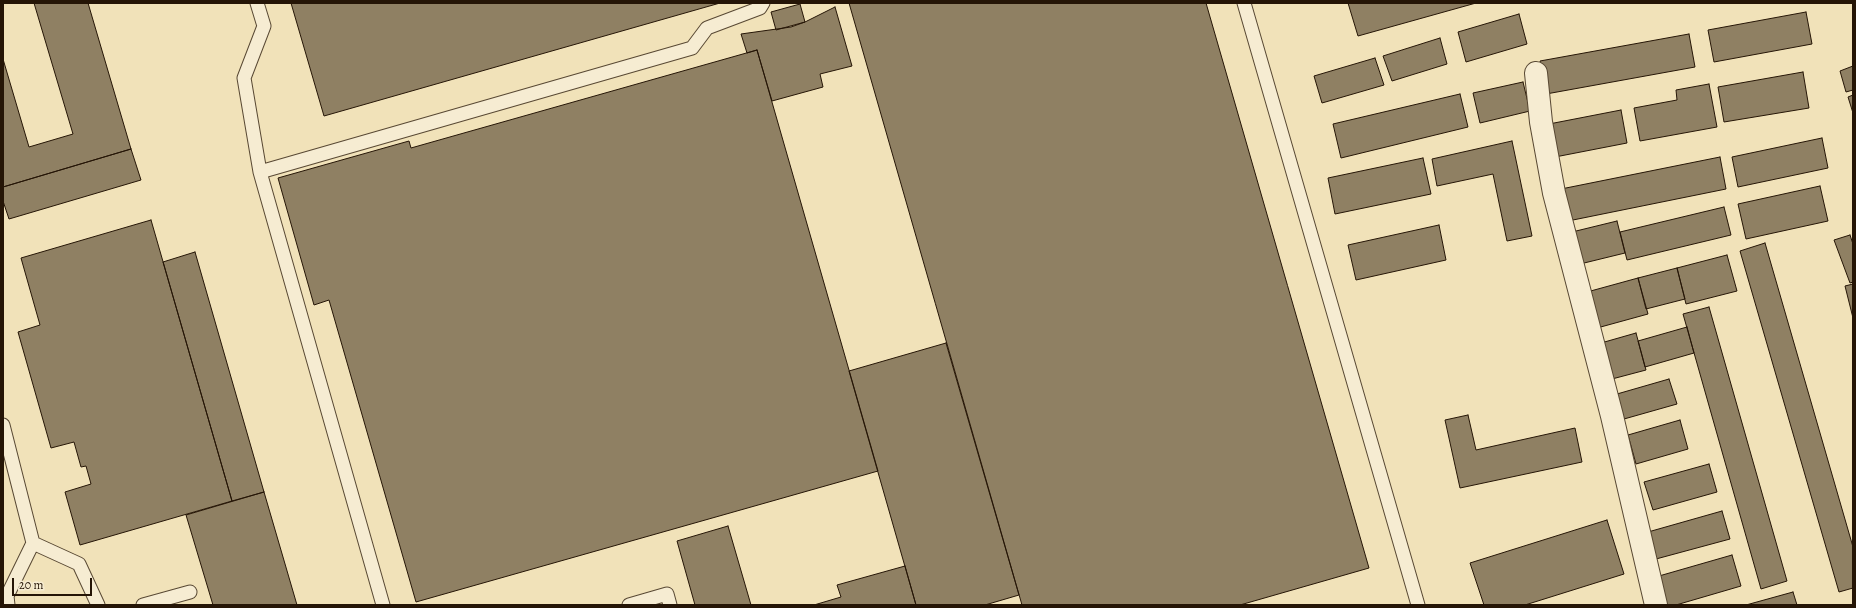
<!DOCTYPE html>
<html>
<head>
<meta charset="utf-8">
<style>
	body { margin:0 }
	#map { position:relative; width:1856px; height:608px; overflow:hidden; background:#f1e2b9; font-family:Alegreya,serif }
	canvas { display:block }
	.frame { position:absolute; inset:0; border:4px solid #251506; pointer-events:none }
	.scale { position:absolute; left:12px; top:578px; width:80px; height:18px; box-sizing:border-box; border:2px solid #251506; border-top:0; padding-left:5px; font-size:12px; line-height:14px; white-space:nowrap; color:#251506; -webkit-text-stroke:3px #f6ecd2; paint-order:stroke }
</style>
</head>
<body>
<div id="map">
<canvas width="1856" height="608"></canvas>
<div class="frame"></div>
<div class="scale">20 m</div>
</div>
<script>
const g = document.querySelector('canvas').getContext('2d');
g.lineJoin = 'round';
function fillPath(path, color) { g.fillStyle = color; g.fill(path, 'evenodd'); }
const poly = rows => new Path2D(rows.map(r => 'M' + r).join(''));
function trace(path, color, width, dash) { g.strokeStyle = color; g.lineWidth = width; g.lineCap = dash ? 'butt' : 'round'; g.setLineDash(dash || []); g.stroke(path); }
const building = poly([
	[34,3,88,3,131,149,3,187,3,59,29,147,73,134,34,3],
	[291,3,720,3,324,116,291,3],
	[849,3,1206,3,1369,568,1240,605,1022,605,849,3],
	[1348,3,1476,3,1358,36,1348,3],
	[800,4,805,22,776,30,771,12,800,4],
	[835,7,852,66,820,74,823,87,772,101,757,50,747,53,741,34,791,27,805,22,835,7],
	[1806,12,1812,44,1714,62,1708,30,1806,12],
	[1519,14,1527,44,1466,62,1458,32,1519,14],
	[1689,34,1695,67,1546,94,1540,61,1689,34],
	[1440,38,1447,64,1392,81,1383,56,1440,38],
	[757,50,878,471,416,602,329,300,314,305,278,178,409,141,411,148,757,50],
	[1375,58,1384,85,1322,103,1314,76,1375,58],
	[1853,66,1853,90,1846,92,1840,71,1853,66],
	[1803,72,1809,108,1724,122,1718,87,1803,72],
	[1523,82,1530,111,1480,123,1473,93,1523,82],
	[1709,84,1717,127,1640,141,1634,108,1677,100,1676,90,1709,84],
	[1460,94,1468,127,1341,158,1333,124,1460,94],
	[1853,95,1853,113,1848,97,1853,95],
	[1621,110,1627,143,1555,157,1549,124,1621,110],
	[1822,138,1828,168,1738,187,1732,157,1822,138],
	[1512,141,1532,236,1507,241,1493,174,1437,186,1432,159,1512,141],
	[131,149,141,180,9,219,3,201,3,187,131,149],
	[1720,157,1726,189,1568,221,1561,189,1720,157],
	[1423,158,1431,194,1335,214,1328,178,1423,158],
	[1820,186,1828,221,1746,239,1738,204,1820,186],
	[1724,207,1731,235,1627,260,1620,232,1724,207],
	[151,220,232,501,80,545,65,492,91,484,86,466,81,467,74,442,51,448,18,332,40,325,21,258,151,220],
	[1617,221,1625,253,1580,264,1572,232,1617,221],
	[1439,225,1446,260,1356,280,1348,245,1439,225],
	[1850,235,1853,244,1853,282,1850,283,1834,240,1850,235],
	[1765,243,1853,547,1853,588,1839,592,1740,251,1765,243],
	[195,252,264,492,232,501,163,262,195,252],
	[1727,255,1737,291,1686,304,1677,268,1727,255],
	[1677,268,1685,299,1646,309,1638,278,1677,268],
	[1638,278,1648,314,1597,328,1587,292,1638,278],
	[1853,284,1853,318,1845,286,1853,284],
	[1709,307,1787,581,1761,589,1683,314,1709,307],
	[1687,327,1694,353,1645,367,1638,341,1687,327],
	[1636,333,1646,370,1612,379,1601,343,1636,333],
	[946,343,1019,595,985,605,916,605,849,371,946,343],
	[1669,379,1677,404,1624,419,1617,394,1669,379],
	[1468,415,1476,450,1575,428,1582,462,1460,488,1445,420,1468,415],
	[1680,420,1688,449,1636,464,1628,435,1680,420],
	[1709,464,1717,492,1653,510,1644,482,1709,464],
	[264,492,297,605,213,605,186,515,264,492],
	[1722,511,1730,539,1656,559,1648,532,1722,511],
	[1607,520,1624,574,1525,605,1484,605,1470,563,1607,520],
	[728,526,751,605,695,605,677,541,728,526],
	[1732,555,1741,586,1676,605,1667,605,1659,576,1732,555],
	[905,566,916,605,814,605,841,597,837,585,905,566],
	[1793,592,1797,605,1746,605,1793,592]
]);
const lane = poly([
	[257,3,264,26,244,78,260,172,383,605],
	[1244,3,1418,605],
	[260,172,692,48,707,28,760,8,763,3],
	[3,425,33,543,79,564,98,605],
	[8,605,7,596,33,543],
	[143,605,190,592],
	[629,605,667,594,670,605]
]);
const street = poly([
	[1536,73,1541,122,1554,193,1612,416,1656,605]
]);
fillPath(building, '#8f8063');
trace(building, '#251506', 1);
trace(lane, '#584833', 15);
trace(street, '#584833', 24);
trace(lane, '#f6ecd2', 13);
trace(street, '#f6ecd2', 22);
</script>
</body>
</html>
